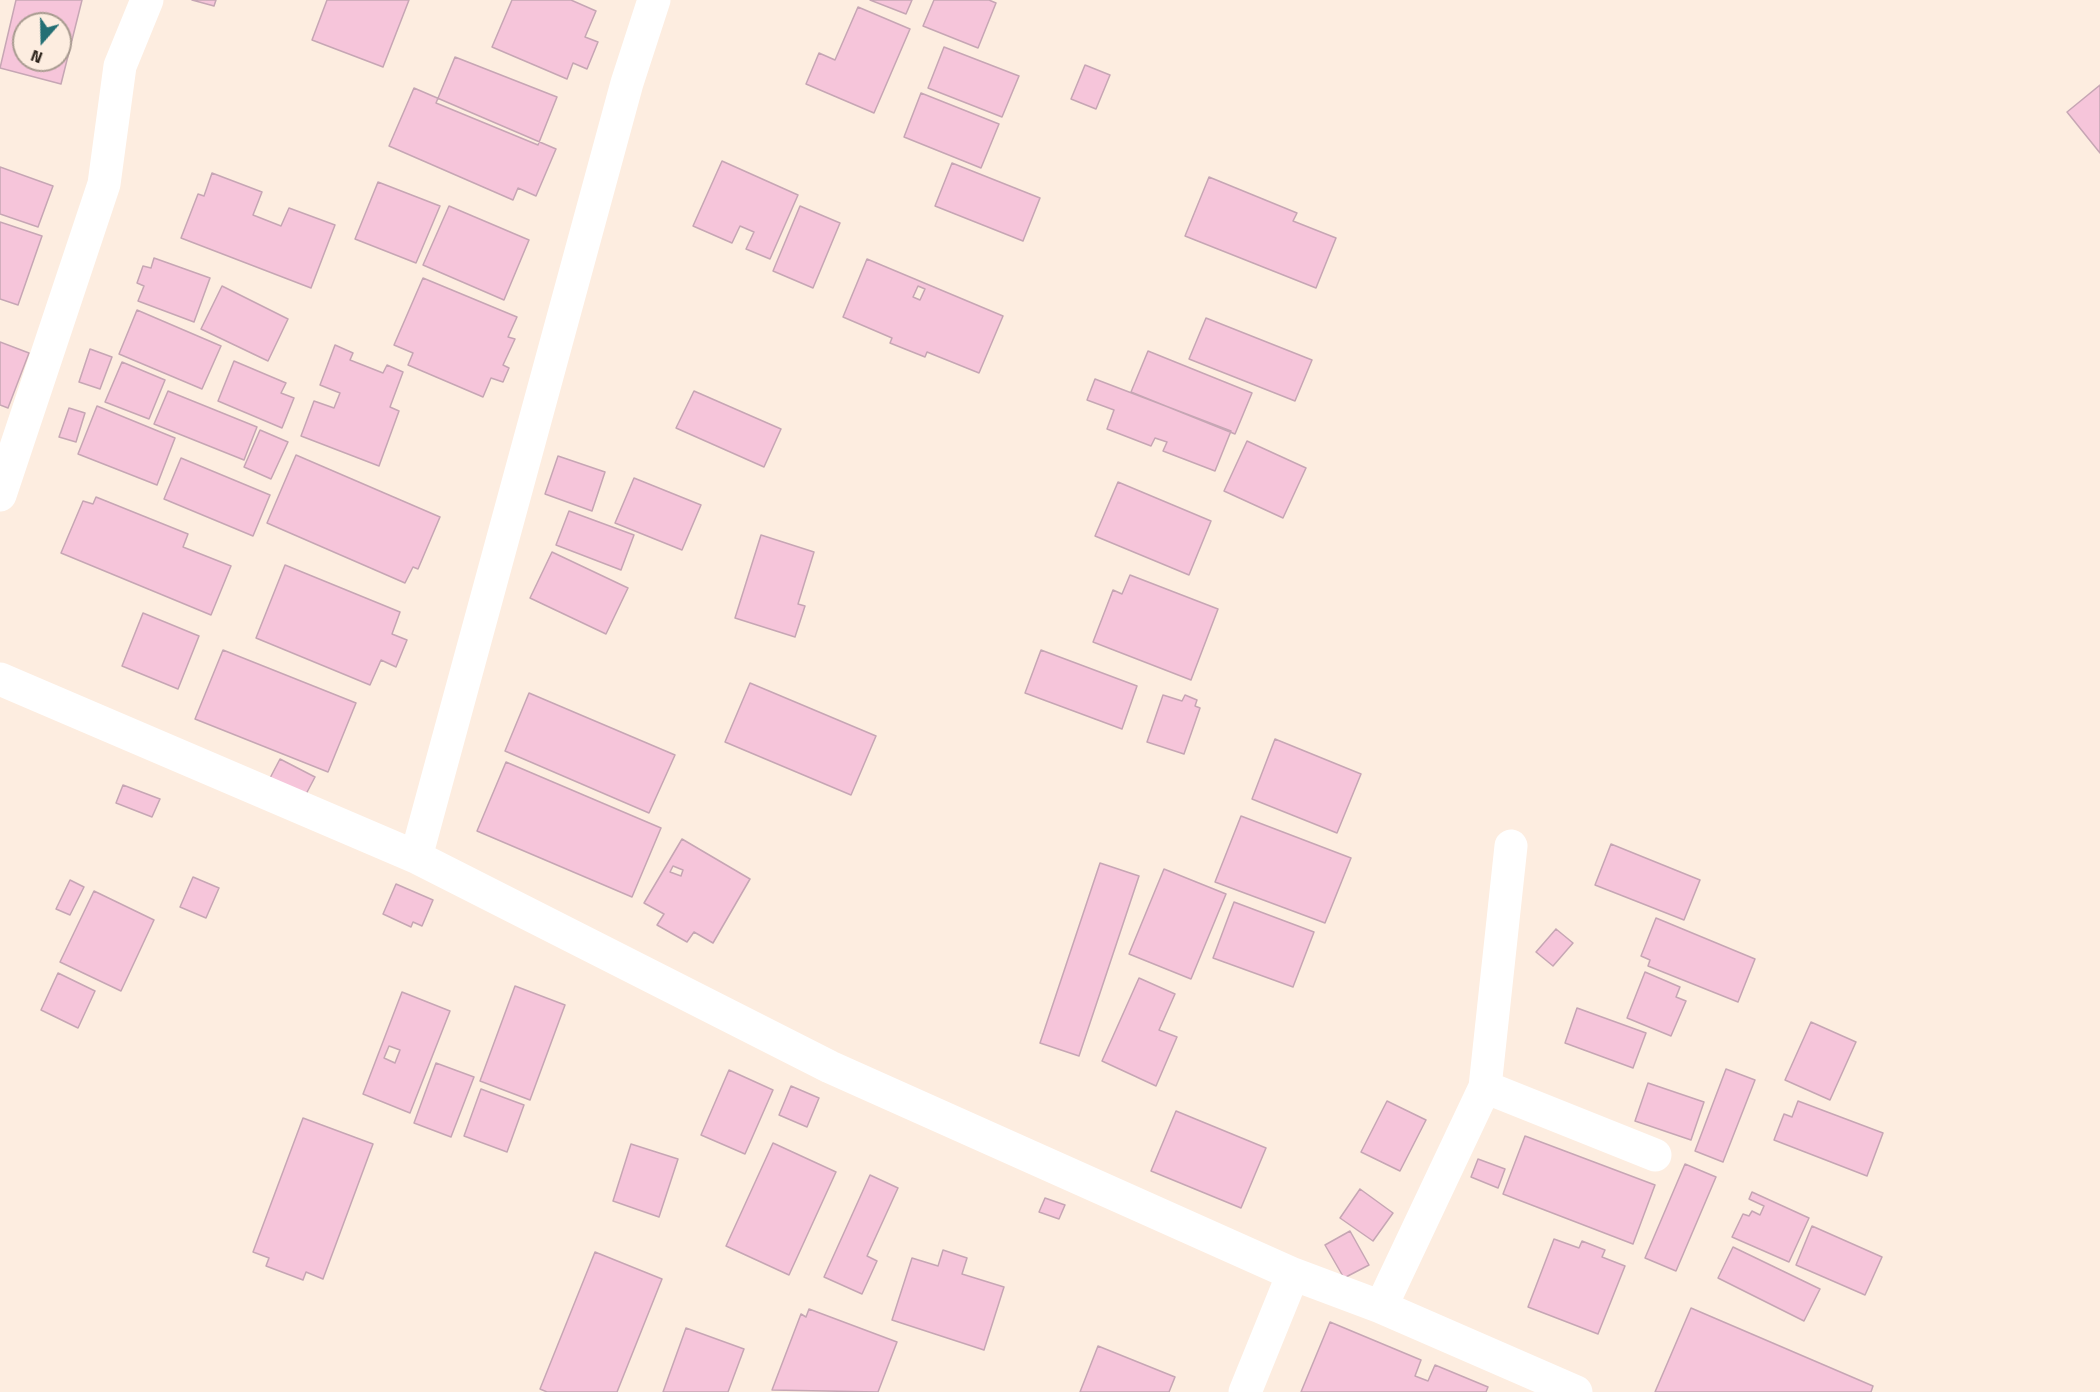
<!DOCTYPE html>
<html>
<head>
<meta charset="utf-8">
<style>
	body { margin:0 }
	#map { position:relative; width:2100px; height:1392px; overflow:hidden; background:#fdede0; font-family:"Titillium Web",sans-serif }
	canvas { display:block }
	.north { position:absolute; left:12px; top:12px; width:60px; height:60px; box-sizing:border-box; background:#fdede0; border:2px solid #a89b90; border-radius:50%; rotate:200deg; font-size:16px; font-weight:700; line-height:24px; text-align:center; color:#292018 }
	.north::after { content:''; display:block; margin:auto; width:21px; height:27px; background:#246f74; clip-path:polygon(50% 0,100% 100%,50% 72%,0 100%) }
</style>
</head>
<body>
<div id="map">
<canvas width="2100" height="1392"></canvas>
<div class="north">N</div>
</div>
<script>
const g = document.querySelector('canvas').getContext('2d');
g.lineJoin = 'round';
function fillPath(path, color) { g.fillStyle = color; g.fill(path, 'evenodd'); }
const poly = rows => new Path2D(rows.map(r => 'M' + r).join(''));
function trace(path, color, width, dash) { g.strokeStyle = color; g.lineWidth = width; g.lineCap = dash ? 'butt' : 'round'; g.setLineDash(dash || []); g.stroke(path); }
const building = poly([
	[16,0,82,0,61,84,0,68,16,0],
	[24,24,60,24,60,60,24,60,24,24],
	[192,0,216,0,214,6,192,0],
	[327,0,409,0,383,67,312,40,327,0],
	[512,0,571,0,596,11,585,37,598,42,587,69,573,63,567,79,492,47,512,0],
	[870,0,912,0,906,14,870,0],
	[934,0,989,0,996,3,978,48,923,26,934,0],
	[858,7,910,29,874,113,806,84,819,53,835,60,858,7],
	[944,47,1019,76,1002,117,928,88,944,47],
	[455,57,557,97,538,145,436,103,455,57],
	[1085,65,1110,75,1096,109,1071,99,1085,65],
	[2100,85,2100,153,2067,112,2100,85],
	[414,88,556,149,536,196,518,188,513,200,389,146,414,88],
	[921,93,999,124,981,168,904,137,921,93],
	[722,161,798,195,770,259,746,249,754,232,740,226,732,243,693,226,722,161],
	[952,163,1040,198,1023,241,935,206,952,163],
	[0,167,53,186,38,227,0,214,0,167],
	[212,173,262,192,253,215,281,226,289,208,335,225,311,288,181,238,198,194,204,196,212,173],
	[1209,177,1297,213,1293,221,1336,238,1316,288,1185,236,1209,177],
	[378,182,440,206,416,263,355,239,378,182],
	[449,206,529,240,504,300,423,265,449,206],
	[800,206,840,223,813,288,773,271,800,206],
	[0,222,42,236,18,305,0,299,0,222],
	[154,258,210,278,194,322,138,301,144,286,137,283,143,266,151,268,154,258],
	[867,259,1003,316,979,373,927,352,925,357,890,343,892,338,843,317,867,259],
	[918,286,925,289,920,300,913,297,918,286],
	[423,278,517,317,508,337,515,339,503,365,509,368,503,382,491,378,483,397,408,365,413,353,394,345,423,278],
	[222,286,288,319,268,361,201,329,222,286],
	[137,310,221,346,202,389,119,354,137,310],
	[1206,318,1312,360,1295,401,1189,359,1206,318],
	[0,342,29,353,8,408,0,405,0,342],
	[335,345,353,353,350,360,383,373,387,365,403,372,390,407,399,411,379,466,301,436,314,401,334,408,340,393,320,385,335,345],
	[90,349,112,357,100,389,79,382,90,349],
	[1148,351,1252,393,1235,434,1131,392,1148,351],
	[234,361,286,383,281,393,294,398,282,428,218,401,234,361],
	[122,362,165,380,149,419,105,402,122,362],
	[1095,379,1231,431,1215,471,1163,451,1167,442,1155,438,1151,446,1107,429,1114,410,1087,400,1095,379],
	[168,391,257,427,244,460,154,424,168,391],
	[694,391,781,429,764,467,676,428,694,391],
	[97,406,175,438,157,485,78,454,97,406],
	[69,408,85,413,76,442,59,437,69,408],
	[260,430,288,442,271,479,244,467,260,430],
	[1247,441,1306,468,1283,518,1224,491,1247,441],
	[296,455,440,517,418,569,413,567,405,583,267,523,296,455],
	[558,456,605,472,592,511,545,494,558,456],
	[181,458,270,495,253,536,164,499,181,458],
	[634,478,701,505,682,550,615,523,634,478],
	[1118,482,1211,521,1189,575,1095,536,1118,482],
	[96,497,188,534,183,547,231,566,211,615,61,553,83,501,93,504,96,497],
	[569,511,634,535,621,570,556,545,569,511],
	[761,535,814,552,798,604,805,606,795,637,735,618,761,535],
	[552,552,628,588,606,634,530,598,552,552],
	[285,565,400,612,392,634,407,640,396,667,381,660,370,685,256,638,285,565],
	[1130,575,1218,609,1191,680,1093,642,1113,590,1122,594,1130,575],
	[143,613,199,636,178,689,122,666,143,613],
	[223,650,356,703,328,772,195,719,223,650],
	[1041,650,1137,686,1122,729,1025,693,1041,650],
	[750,683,876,736,851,795,725,742,750,683],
	[529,693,675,755,649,813,505,751,529,693],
	[1163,695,1182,701,1185,695,1197,700,1195,706,1200,708,1184,754,1147,742,1163,695],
	[1275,739,1361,774,1337,833,1252,799,1275,739],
	[280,759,315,777,304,798,269,780,280,759],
	[506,762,661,828,632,897,477,831,506,762],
	[123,785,160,799,152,817,116,803,123,785],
	[1241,816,1351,858,1325,923,1215,882,1241,816],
	[682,839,750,879,713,943,694,932,687,942,657,925,664,914,644,903,682,839],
	[673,866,683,870,681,876,670,872,673,866],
	[1611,844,1700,880,1684,920,1595,885,1611,844],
	[1100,863,1139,876,1079,1056,1040,1043,1100,863],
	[1164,869,1226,894,1191,979,1129,954,1164,869],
	[193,877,219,888,206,918,180,907,193,877],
	[70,880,84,887,70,915,56,909,70,880],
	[396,884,433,900,422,926,413,922,411,927,383,914,396,884],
	[94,891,154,920,121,991,60,962,94,891],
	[1234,902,1314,932,1293,987,1213,958,1234,902],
	[1656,918,1755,959,1738,1002,1648,966,1650,960,1641,956,1656,918],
	[1556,929,1573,943,1553,966,1536,952,1556,929],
	[1645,972,1680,987,1676,997,1686,1001,1671,1036,1627,1018,1645,972],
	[58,973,95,991,78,1028,41,1010,58,973],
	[1139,978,1175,994,1159,1030,1177,1037,1156,1086,1102,1061,1139,978],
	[515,986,565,1005,530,1100,480,1081,515,986],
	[402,992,450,1011,410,1113,363,1094,402,992],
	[389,1046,400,1050,395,1063,384,1058,389,1046],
	[1577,1008,1646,1033,1633,1068,1565,1043,1577,1008],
	[1811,1022,1856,1042,1830,1100,1785,1080,1811,1022],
	[436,1063,474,1077,451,1137,414,1123,436,1063],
	[1726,1069,1755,1080,1723,1162,1695,1151,1726,1069],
	[729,1070,773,1090,745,1154,701,1135,729,1070],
	[1648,1083,1704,1102,1691,1140,1635,1121,1648,1083],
	[791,1086,819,1098,807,1127,779,1115,791,1086],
	[481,1089,524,1105,507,1152,464,1136,481,1089],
	[1387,1101,1426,1120,1400,1171,1361,1152,1387,1101],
	[1798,1101,1883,1133,1867,1176,1774,1140,1784,1114,1792,1117,1798,1101],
	[1176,1111,1266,1148,1241,1208,1151,1171,1176,1111],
	[303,1118,373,1144,323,1279,306,1272,303,1280,266,1266,269,1258,253,1252,303,1118],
	[1525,1136,1655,1185,1633,1244,1503,1194,1525,1136],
	[773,1143,836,1172,789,1275,726,1246,773,1143],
	[631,1144,678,1159,659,1217,613,1201,631,1144],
	[1478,1159,1505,1169,1498,1188,1471,1177,1478,1159],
	[1685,1164,1716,1177,1676,1271,1645,1258,1685,1164],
	[870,1175,898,1188,867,1256,877,1261,862,1294,824,1277,870,1175],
	[1360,1189,1393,1213,1373,1241,1340,1218,1360,1189],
	[1752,1192,1809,1218,1789,1262,1732,1237,1743,1214,1749,1216,1752,1211,1760,1215,1764,1206,1749,1199,1752,1192],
	[1045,1198,1065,1205,1059,1219,1039,1212,1045,1198],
	[1812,1226,1882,1257,1865,1295,1796,1265,1812,1226],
	[1350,1231,1369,1265,1344,1278,1325,1245,1350,1231],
	[1554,1239,1579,1248,1582,1241,1605,1250,1602,1257,1625,1266,1598,1334,1528,1307,1554,1239],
	[1733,1247,1820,1289,1804,1321,1718,1278,1733,1247],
	[943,1250,967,1258,962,1274,1004,1287,984,1350,892,1320,912,1258,938,1266,943,1250],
	[595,1252,662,1279,617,1392,547,1392,540,1389,595,1252],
	[1691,1308,1873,1386,1871,1392,1655,1392,1691,1308],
	[809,1309,897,1342,878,1392,772,1390,801,1314,806,1317,809,1309],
	[1330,1322,1421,1360,1415,1376,1428,1381,1435,1365,1488,1387,1486,1392,1301,1392,1330,1322],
	[686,1328,744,1349,728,1392,663,1392,686,1328],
	[1098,1346,1175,1377,1169,1392,1080,1392,1098,1346]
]);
const street = poly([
	[0,495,104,184,120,66,147,0],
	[0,679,416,857,830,1067,1293,1274,1381,1307,1576,1392],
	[416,857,627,83,654,0],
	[1485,1087,1511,846],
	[1381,1307,1485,1087,1655,1155],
	[1245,1392,1293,1274]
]);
fillPath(building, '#f6c5da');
trace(building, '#c6a6b4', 1.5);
trace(street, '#fff', 33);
</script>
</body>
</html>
